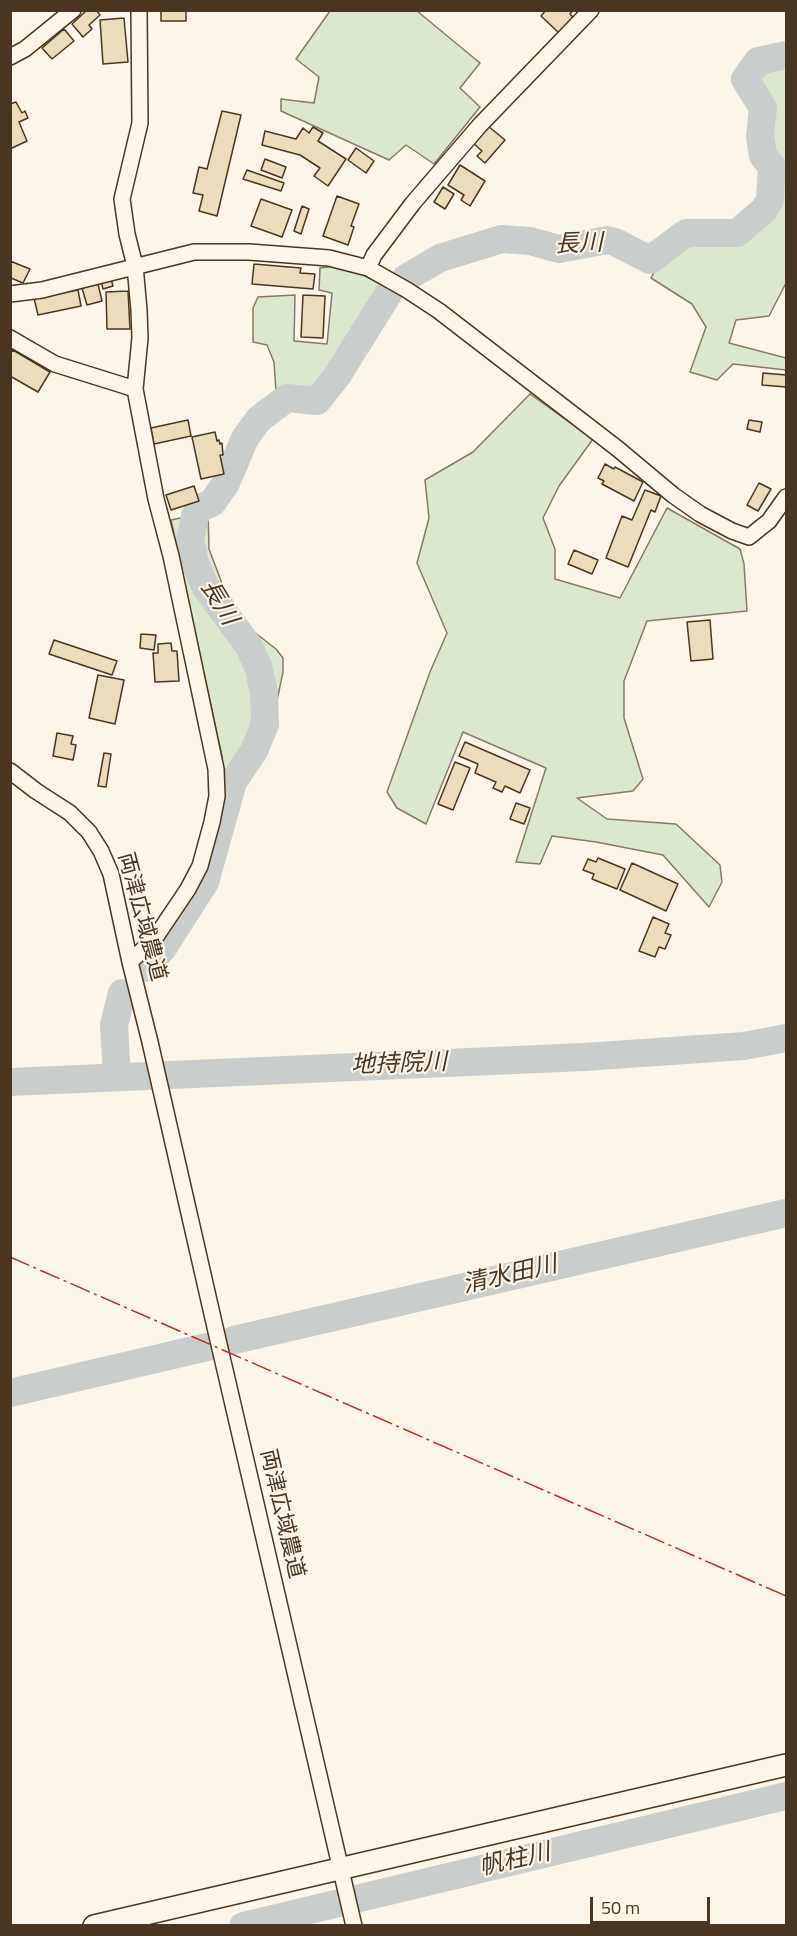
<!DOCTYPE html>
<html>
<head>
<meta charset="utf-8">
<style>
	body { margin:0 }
	#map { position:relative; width:797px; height:1936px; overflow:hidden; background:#fbf6e9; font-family:"Titillium Web",sans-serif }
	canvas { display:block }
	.frame { position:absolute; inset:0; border:12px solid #4a3520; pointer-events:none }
	.scale { position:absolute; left:590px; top:1897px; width:120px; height:27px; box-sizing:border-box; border:3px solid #4a3520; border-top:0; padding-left:8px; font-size:18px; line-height:21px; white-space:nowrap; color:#4a3520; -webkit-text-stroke:4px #fbf6e9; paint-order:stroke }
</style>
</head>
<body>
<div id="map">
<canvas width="797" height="1936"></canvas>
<div class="frame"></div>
<div class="scale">50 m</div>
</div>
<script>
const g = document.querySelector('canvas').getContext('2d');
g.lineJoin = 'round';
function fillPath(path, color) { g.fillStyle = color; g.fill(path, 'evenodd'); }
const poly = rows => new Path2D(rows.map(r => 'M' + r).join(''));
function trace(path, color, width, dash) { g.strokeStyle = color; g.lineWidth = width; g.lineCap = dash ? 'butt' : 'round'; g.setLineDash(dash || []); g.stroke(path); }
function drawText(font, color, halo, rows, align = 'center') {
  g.font = font + ' "Titillium Web","Noto Sans JP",sans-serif'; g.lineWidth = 4.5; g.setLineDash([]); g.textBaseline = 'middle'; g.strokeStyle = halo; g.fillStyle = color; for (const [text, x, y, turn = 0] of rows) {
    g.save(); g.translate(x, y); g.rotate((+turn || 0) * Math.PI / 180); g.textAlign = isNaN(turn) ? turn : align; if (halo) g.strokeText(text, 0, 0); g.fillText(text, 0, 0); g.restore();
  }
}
const green = poly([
	[330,11,417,11,480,63,460,88,480,107,434,164,406,145,389,160,281,111,281,99,314,103,319,77,296,59,330,11],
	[786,58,786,283,769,316,736,320,729,343,786,358,786,370,733,364,717,380,690,372,706,327,692,304,651,278,660,261,689,238,739,238,771,214,779,194,777,162,768,150,769,105,756,89,755,80,760,69,786,58],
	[336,266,361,274,385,286,336,368,319,390,276,391,274,362,267,345,253,342,253,308,258,297,295,295,294,341,327,344,332,293,319,290,320,268,336,266],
	[530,394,593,439,559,486,543,518,555,549,555,579,620,598,667,508,740,549,744,564,747,611,647,621,624,681,624,718,643,779,633,791,577,798,607,819,676,824,720,865,722,882,709,907,663,855,596,842,552,836,540,864,516,862,546,768,463,732,426,824,397,808,387,792,430,672,447,633,417,563,429,518,425,480,473,452,530,394],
	[208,512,209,549,223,586,249,628,276,649,283,658,283,672,268,743,234,795,223,792,222,757,171,520,208,512]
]);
const river = poly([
	[406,278,440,258,502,239,530,241,559,249,607,240,615,242,650,260,686,233,737,233,764,210,770,200,772,166,763,156,760,136,763,108,745,79,758,61,786,55],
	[145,968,163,948,205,882,233,782,254,751,265,724,264,692,258,666,248,645,205,586,195,563,190,541,195,516,200,508,212,503,226,483,245,438,259,419,287,398,317,401,337,376,390,291],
	[117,1076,114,1025,122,993],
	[10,1082,584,1057,744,1046,786,1038],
	[234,1340,786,1213],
	[10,1393,207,1347],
	[243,1926,786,1796]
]);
const building = poly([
	[87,10,96,10,100,15,89,25,92,29,83,37,72,24,87,10],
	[161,10,186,10,186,21,161,21,161,10],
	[546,10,573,10,570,14,573,17,559,33,541,16,546,10],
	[124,18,128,62,103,64,100,20,124,18],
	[64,29,74,41,52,59,42,48,64,29],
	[16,102,22,113,25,111,28,118,19,122,27,141,10,149,10,104,16,102],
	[222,111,241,115,217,216,199,211,203,195,193,193,199,167,207,169,222,111],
	[488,126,505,140,485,163,477,156,482,151,473,143,488,126],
	[313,127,323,133,318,141,346,159,328,186,314,176,320,168,300,155,262,145,265,131,296,139,303,128,309,133,313,127],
	[356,148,374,161,366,173,348,160,356,148],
	[265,159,286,167,282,178,261,170,265,159],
	[460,165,485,181,470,206,461,200,464,195,448,185,460,165],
	[247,170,284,183,281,191,243,179,247,170],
	[443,187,454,194,445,209,434,202,443,187],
	[337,196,359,204,351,226,354,227,348,245,323,236,337,196],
	[261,199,292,210,282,237,251,226,261,199],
	[302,206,309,209,301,234,294,231,302,206],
	[10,261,30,269,23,283,11,278,10,279,10,261],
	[254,264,301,268,300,273,315,274,313,289,252,284,254,264],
	[111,279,113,286,103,289,101,281,111,279],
	[98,284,102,301,87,305,82,288,98,284],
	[78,290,81,306,38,315,34,298,78,290],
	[128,291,130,329,107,329,106,292,128,291],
	[303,295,325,296,323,338,301,337,303,295],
	[13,350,50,372,38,392,10,376,10,354,13,350],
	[763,373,786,375,786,387,762,385,763,373],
	[188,420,191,436,154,444,151,428,188,420],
	[749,420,762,422,760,432,747,429,749,420],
	[215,432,217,441,219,440,220,444,222,443,223,455,220,455,224,474,201,479,192,437,215,432],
	[605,464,614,469,615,467,643,482,634,501,602,484,604,481,598,478,605,464],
	[759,483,771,489,758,511,747,505,759,483],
	[194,486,199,501,171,510,166,495,194,486],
	[645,490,661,496,655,512,651,510,628,567,606,558,622,516,632,520,645,490],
	[574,550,598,560,592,574,568,564,574,550],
	[710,620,713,659,691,661,687,622,710,620],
	[141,634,156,635,154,650,140,648,141,634],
	[54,640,117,661,112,675,49,654,54,640],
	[171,643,172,651,177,651,179,681,155,682,153,653,158,653,158,644,171,643],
	[98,675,124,680,115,724,89,718,98,675],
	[57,733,73,736,71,744,76,745,73,760,53,756,57,733],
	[465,742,530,770,520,793,505,786,502,792,493,788,496,782,475,773,478,764,459,756,465,742],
	[104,753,111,754,106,787,98,786,104,753],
	[455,762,470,768,453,810,438,804,455,762],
	[516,803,530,808,524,824,510,819,516,803],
	[598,858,625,869,617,889,592,879,594,874,583,870,588,859,596,862,598,858],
	[632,863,678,884,666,911,620,890,632,863],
	[653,917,669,924,665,933,671,935,665,949,659,947,655,957,639,951,653,917]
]);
const street = poly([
	[10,57,25,49,73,10],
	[368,268,374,255,413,203,480,125,591,10],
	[10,294,42,290,194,252,249,252,329,258,368,268,407,290,439,311,618,449,673,495,700,514,732,531,749,537,769,521,786,497],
	[10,338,55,364,135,389],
	[10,771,36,791,70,813,89,832,101,851,111,874,130,962,150,1042,215,1327,354,1926],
	[130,962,155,938,188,889,200,866,212,822,217,796,216,769,171,556,156,499,135,389,140,338,139,310,135,266,127,234,122,199,140,123,139,10]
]);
const secondary = poly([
	[94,1926,786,1765]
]);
const power = poly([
	[10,1257,786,1596]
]);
const streetNames = [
	["両津広域農道",141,917,75],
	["両津広域農道",281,1514,77]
];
const waterNames = [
	["長川",579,245,-2],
	["長川",218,603,59],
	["地持院川",399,1065,-2],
	["清水田川",510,1276,-13],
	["帆柱川",515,1861,-13]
];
fillPath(green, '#dce7d0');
trace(green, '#887966', 1.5);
trace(river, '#c9cecd', 28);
fillPath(building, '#ecdcbc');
trace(building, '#4a3520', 1.5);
trace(street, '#4a3520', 18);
trace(secondary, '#4a3520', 24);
trace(street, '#fbf6e9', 15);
trace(secondary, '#fbf6e9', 21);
trace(power, '#c62828', 1.5, [21, 4.5, 3, 4.5]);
drawText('22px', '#4a3520', '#fbf6e9', streetNames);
drawText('italic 24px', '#4a3520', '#fbf6e9', waterNames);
</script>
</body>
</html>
